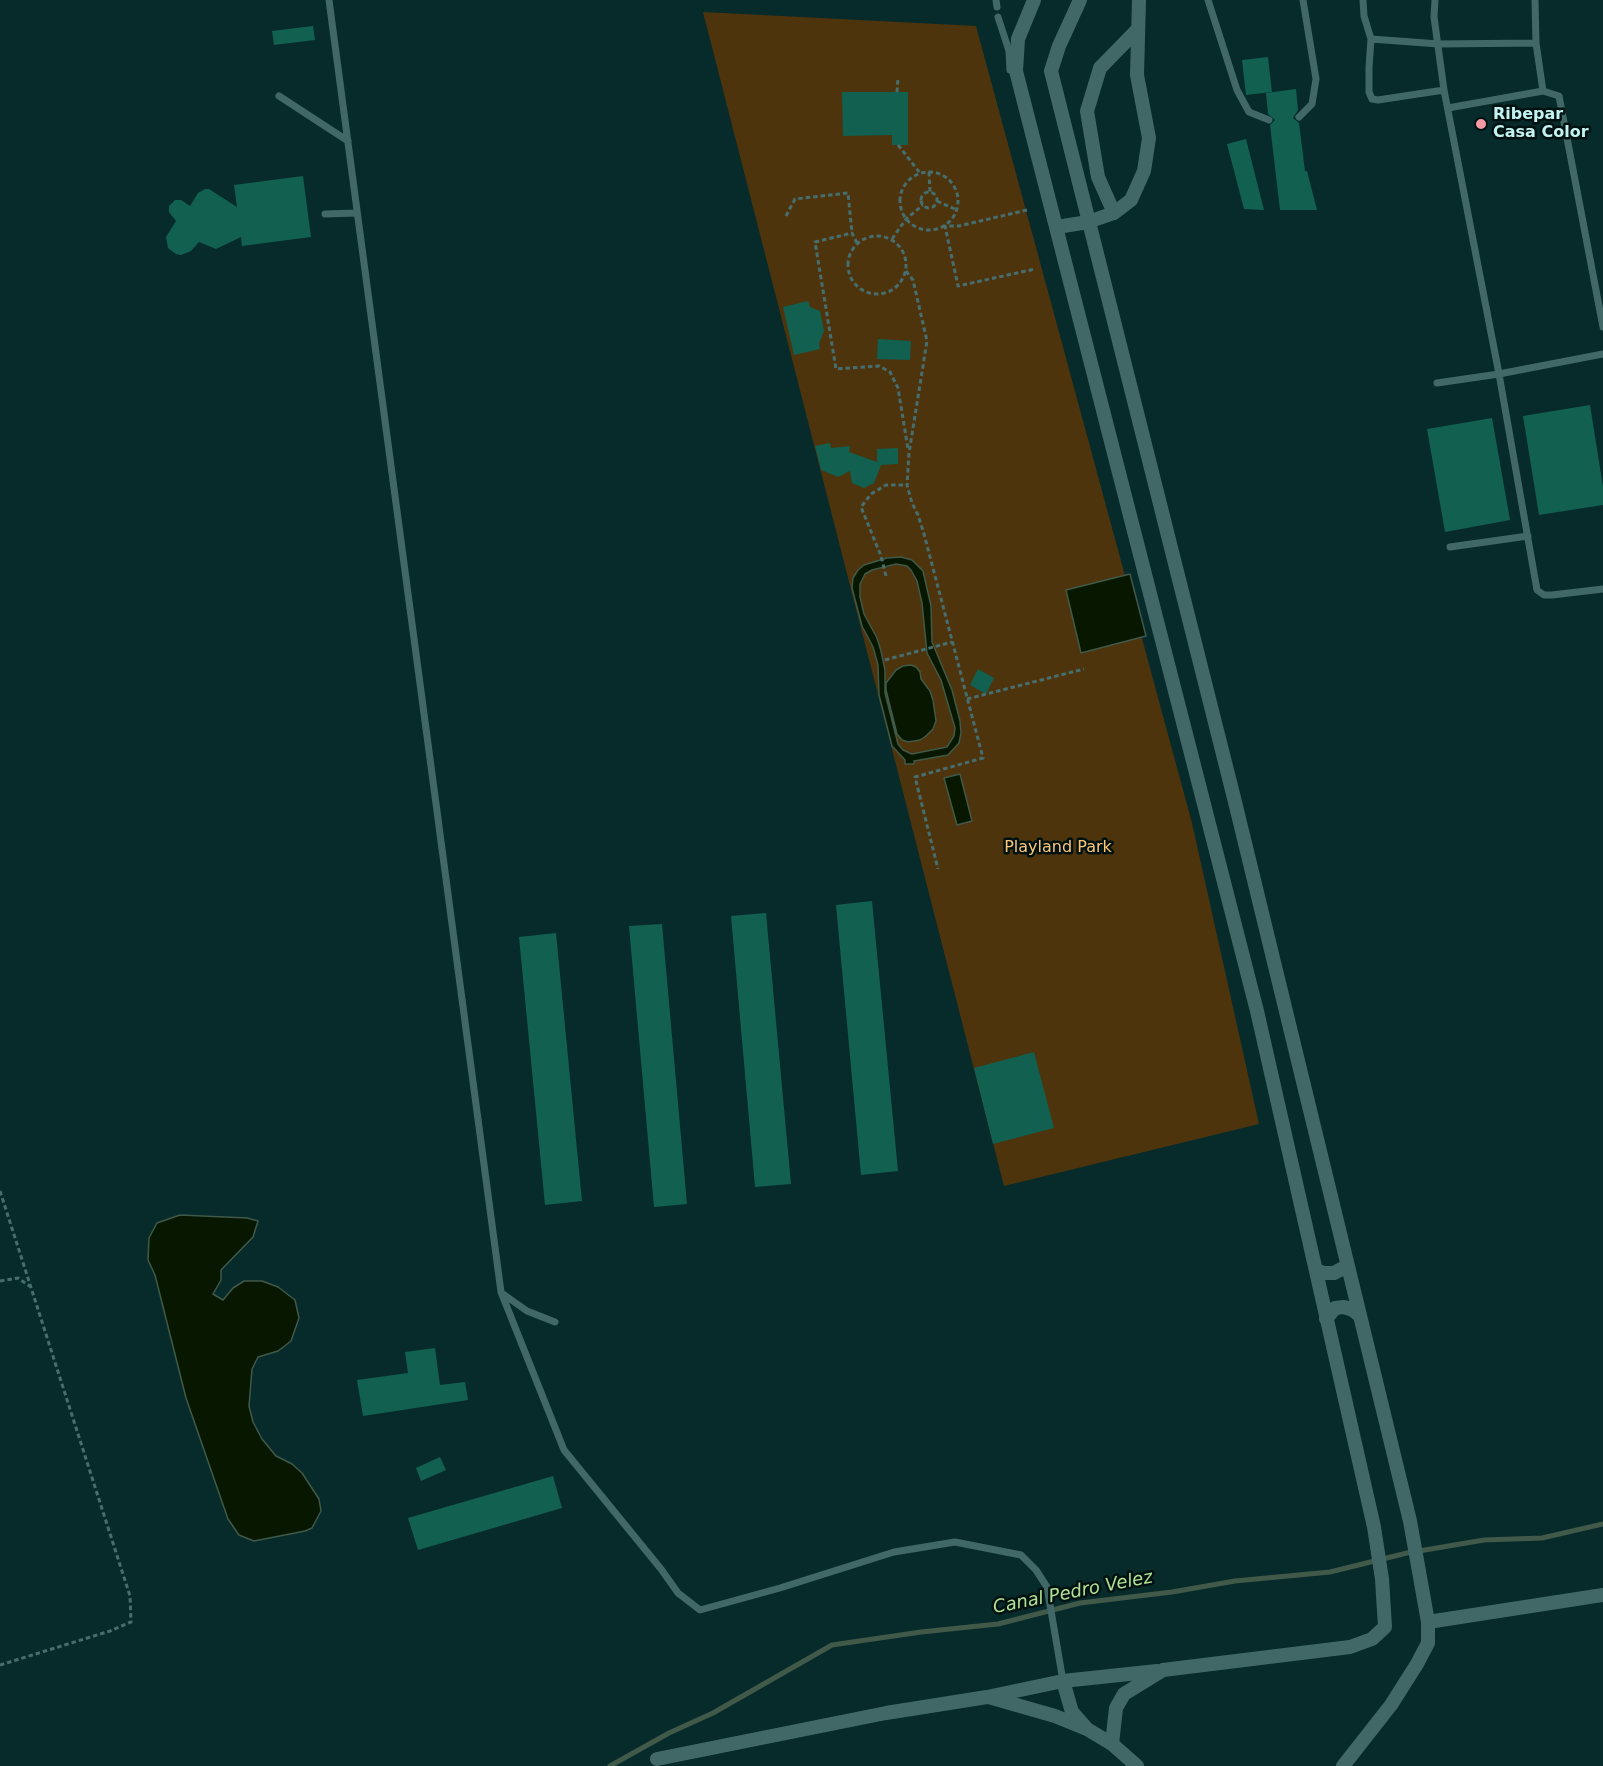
<!DOCTYPE html>
<html>
<head>
<meta charset="utf-8">
<style>
	body { margin:0 }
	canvas { display:block; background:#072a2a }
</style>
</head>
<body>
<canvas width="1603" height="1766"></canvas>
<script>
const g = document.querySelector('canvas').getContext('2d');
g.lineJoin = 'round';
function fillPath(path, color) { g.fillStyle = color; g.fill(path, 'evenodd'); }
const poly = rows => new Path2D(rows.map(r => 'M' + r).join(''));
function trace(path, color, width, dash) { g.strokeStyle = color; g.lineWidth = width; g.lineCap = dash ? 'butt' : 'round'; g.setLineDash(dash || []); g.stroke(path); }
function drawText(font, color, halo, rows, align = 'center') {
  g.font = font + ' "DejaVu Sans",sans-serif'; g.lineWidth = 5; g.setLineDash([]); g.textBaseline = 'middle'; g.strokeStyle = halo; g.fillStyle = color; for (const [text, x, y, turn = 0] of rows) {
    g.save(); g.translate(x, y); g.rotate((+turn || 0) * Math.PI / 180); g.textAlign = isNaN(turn) ? turn : align; if (halo) g.strokeText(text, 0, 0); g.fillText(text, 0, 0); g.restore();
  }
}
const green = poly([
	[703,12,976,26,1192,823,1259,1124,1004,1186]
]);
const water = poly([
	[901,557,912,560,923,571,931,606,932,642,952,690,960,721,961,733,959,743,948,755,914,761,914,764,905,764,905,760,892,746,879,695,878,665,873,647,862,626,852,588,853,578,858,570,864,565,887,558,901,557],
	[896,564,907,566,911,570,917,581,922,603,927,653,941,680,955,728,954,736,947,747,912,754,903,750,898,744,885,693,885,670,881,651,877,638,864,614,860,597,860,584,865,574,872,570,896,564],
	[1130,574,1146,636,1081,653,1066,590,1130,574],
	[911,665,916,667,920,672,921,679,930,691,933,700,936,721,933,729,926,736,920,740,908,742,902,740,897,734,886,690,886,683,896,670,903,666,911,665],
	[960,774,972,821,957,825,944,778,960,774],
	[180,1215,247,1218,258,1221,253,1237,221,1270,221,1280,213,1294,223,1300,233,1288,244,1281,262,1281,278,1287,295,1300,299,1318,291,1341,278,1351,258,1357,252,1369,249,1406,253,1422,262,1439,276,1456,292,1464,302,1473,319,1499,321,1511,312,1528,305,1531,254,1541,239,1535,228,1519,186,1398,155,1275,148,1260,149,1238,157,1223,180,1215]
]);
const stream = poly([
	[610,1766,669,1733,713,1713,832,1645,921,1632,998,1624,1080,1603,1172,1592,1235,1581,1330,1572,1407,1553,1484,1540,1542,1538,1603,1524]
]);
const building = poly([
	[313,26,315,40,274,45,272,31],
	[1268,57,1272,92,1246,95,1242,60],
	[1296,89,1298,110,1293,118,1299,123,1305,171,1307,171,1317,210,1280,210,1270,125,1275,120,1268,114,1266,93],
	[842,92,908,92,908,145,892,145,892,135,843,136],
	[1246,139,1264,210,1244,209,1227,144],
	[303,176,311,237,242,246,241,237,216,249,199,242,191,251,181,255,176,254,168,248,166,237,176,221,169,212,169,206,175,200,181,200,190,206,198,193,205,189,209,189,237,207,234,185],
	[808,301,810,307,820,311,824,331,819,343,820,349,794,355,783,307],
	[878,339,911,341,910,360,877,359],
	[1590,405,1603,487,1603,505,1539,515,1523,416],
	[1492,418,1510,520,1445,532,1427,429],
	[830,443,831,448,850,446,849,452,877,462,877,449,898,448,898,464,881,465,874,483,864,488,852,483,850,471,838,477,821,470,815,446],
	[978,669,994,678,986,694,970,685],
	[872,901,898,1171,861,1175,836,905],
	[766,913,791,1184,755,1187,731,916],
	[662,924,687,1204,654,1207,629,926],
	[556,933,582,1201,545,1205,519,937],
	[1034,1052,1054,1128,993,1144,974,1068],
	[435,1348,440,1385,465,1382,468,1400,363,1416,357,1380,408,1373,405,1352],
	[440,1457,446,1470,421,1481,416,1468],
	[553,1476,562,1508,418,1550,408,1518]
]);
const path = poly([
	[897,92,898,78],
	[898,145,920,173],
	'900 201a29 29 0 1 1 58 0a29 29 0 1 1-58 0Z',
	[929,172,930,192],
	'921 200a8 8 0 1 1 16 0a8 8 0 1 1-16 0Z',
	[937,201,957,210],
	[1027,210,959,226,945,226,958,286,1035,269],
	[786,216,795,199,848,193,852,233],
	'848 265a29 29 0 1 1 58 0a29 29 0 1 1-58 0Z',
	[892,239,906,219,923,205],
	[857,243,852,233,815,242,836,369,879,366,890,372,898,388,908,449],
	[906,271,913,280,927,341,909,453,907,485,912,503,918,515,924,534,983,758,915,777,938,869],
	[886,576,881,556,861,507,871,494,886,485,907,485],
	[885,660,952,642],
	[967,699,1084,669],
	[0,1191,130,1596,131,1622,110,1631,0,1665],
	[0,1281,18,1278,31,1287]
]);
const lane = poly([
	[329,0,501,1292,564,1450,661,1569,678,1593,700,1610,780,1588,894,1552,955,1542,1021,1555,1036,1570,1047,1587,1063,1681],
	[996,0,997,7],
	[1208,0,1237,90,1249,112,1269,120],
	[1363,0,1364,16,1371,39,1369,67,1369,92,1372,99,1378,100,1444,90],
	[1435,0,1434,17,1444,90,1499,374,1437,383],
	[1535,0,1536,43,1543,91],
	[998,17,1009,51,1010,70],
	[1371,39,1439,44,1536,43],
	[279,96,348,141],
	[1448,108,1543,91,1559,96,1603,327],
	[1299,117,1312,104,1316,79,1303,0],
	[325,214,357,213],
	[1603,354,1499,374,1537,590,1544,595,1552,595,1603,589],
	[1450,547,1528,536],
	[503,1294,527,1311,555,1322]
]);
const street = poly([
	[1034,0,1018,39,1016,71,1257,1011,1374,1527,1382,1579,1385,1627,1372,1639,1350,1647,1163,1670,1124,1694,1116,1708,1112,1744,1137,1766],
	[1080,0,1059,46,1051,71,1235,802,1410,1521,1428,1622,1428,1643,1417,1664,1391,1705,1343,1766],
	[1114,213,1098,177,1087,111,1100,68,1138,29],
	[1057,227,1088,222,1114,213,1131,200,1144,171,1149,138,1137,75,1139,0],
	[1316,1270,1324,1273,1334,1273,1347,1266],
	[1326,1319,1335,1308,1344,1307,1353,1310,1359,1315],
	[1428,1622,1603,1595],
	[1063,1681,1072,1712,1087,1729,1112,1744],
	[992,1698,1055,1716,1087,1729],
	[657,1759,886,1713,987,1697,1063,1681,1157,1671]
]);
const markers = [
	[1481,124,6,"#f49aa2"]
];
const poiNames = [
	["Ribepar",1493,115],
	["Casa Color",1493,133]
];
const parkNames = [
	["Playland Park",1058,848]
];
const waterNames = [
	["Canal Pedro Velez",1073,1593,-11]
];
fillPath(green, '#4d340d');
fillPath(water, '#081700');
trace(water, '#405948', 1.5);
trace(stream, '#405948', 5);
fillPath(building, '#116050');
trace(path, '#476e6e', 3, [4.5, 3]);
trace(lane, '#416867', 7);
trace(street, '#416867', 14);
for (const [x, y, r, color] of markers) { const dot = new Path2D(); dot.arc(x, y, r, 0, 2 * Math.PI); g.fillStyle = color; g.fill(dot); trace(dot, '#011', 2); }
drawText('bold 16px', '#c3f3f1', '#011', poiNames, 'left');
drawText('16px', '#ffc676', '#011', parkNames);
drawText('italic 18px', '#b1e293', '#011', waterNames);
</script>
</body>
</html>
